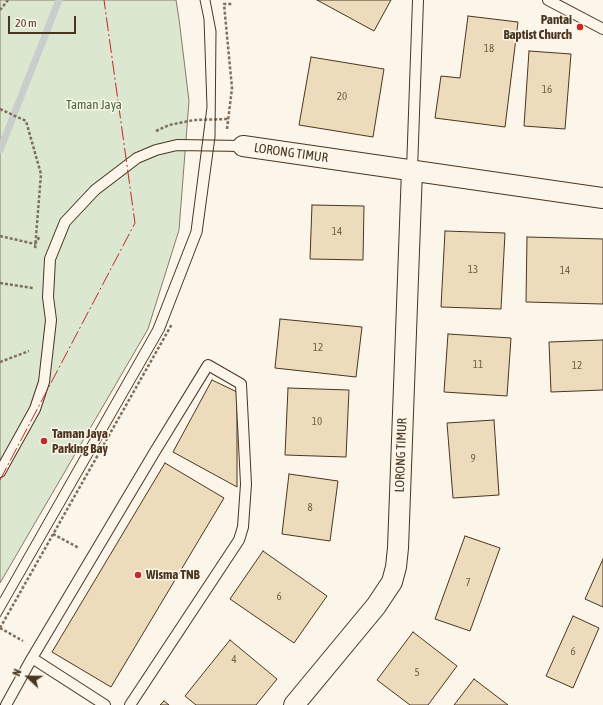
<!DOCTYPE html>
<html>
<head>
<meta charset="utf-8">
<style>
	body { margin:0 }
	#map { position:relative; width:603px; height:705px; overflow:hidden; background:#fbf6e9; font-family:"Asap Condensed",sans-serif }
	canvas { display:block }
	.north { position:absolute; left:8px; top:657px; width:40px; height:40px; -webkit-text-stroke:3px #fbf6e9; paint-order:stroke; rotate:292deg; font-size:11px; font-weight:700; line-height:16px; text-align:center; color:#4a3520 }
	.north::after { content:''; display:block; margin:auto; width:14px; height:18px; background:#4a3520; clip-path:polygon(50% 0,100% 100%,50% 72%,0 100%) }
	.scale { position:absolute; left:8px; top:16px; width:68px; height:18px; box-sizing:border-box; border:2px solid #4a3520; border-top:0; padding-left:5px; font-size:12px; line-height:14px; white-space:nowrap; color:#4a3520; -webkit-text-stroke:3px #fbf6e9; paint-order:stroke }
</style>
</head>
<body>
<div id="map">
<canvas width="603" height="705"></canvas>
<div class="north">N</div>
<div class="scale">20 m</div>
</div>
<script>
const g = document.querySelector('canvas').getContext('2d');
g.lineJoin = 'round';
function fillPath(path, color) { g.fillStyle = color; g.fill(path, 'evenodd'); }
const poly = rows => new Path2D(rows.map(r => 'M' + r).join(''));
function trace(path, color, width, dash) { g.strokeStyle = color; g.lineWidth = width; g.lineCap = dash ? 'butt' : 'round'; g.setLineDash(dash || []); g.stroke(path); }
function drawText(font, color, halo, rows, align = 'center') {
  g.font = font + ' "Asap Condensed",sans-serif'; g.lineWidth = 3; g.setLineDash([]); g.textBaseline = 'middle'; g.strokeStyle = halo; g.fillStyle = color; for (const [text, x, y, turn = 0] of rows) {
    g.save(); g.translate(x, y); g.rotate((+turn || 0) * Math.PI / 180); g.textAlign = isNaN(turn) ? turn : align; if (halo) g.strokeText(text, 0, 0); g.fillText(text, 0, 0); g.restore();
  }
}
const green = poly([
	[0,0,176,0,179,19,189,101,179,230,148,329,0,583,0,0]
]);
const stream = poly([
	[0,150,59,0]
]);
const building = poly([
	[317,0,391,0,374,31,317,0],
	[468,16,518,22,505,127,435,118,441,76,460,78,468,16],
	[529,51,571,54,565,129,524,126,529,51],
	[311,57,384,69,373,137,299,125,311,57],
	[312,205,364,206,363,260,310,259,312,205],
	[445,231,505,233,501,309,441,307,445,231],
	[527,237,603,239,603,304,526,302,527,237],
	[280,319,362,327,356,377,275,368,280,319],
	[448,334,511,338,507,396,444,392,448,334],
	[603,340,603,390,551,392,549,342,603,340],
	[212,380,237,392,237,487,173,452,212,380],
	[288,388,349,390,346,457,285,455,288,388],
	[494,420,499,495,453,498,447,423,494,420],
	[165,463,224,498,111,687,52,652,165,463],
	[289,474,338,481,330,541,282,534,289,474],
	[465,536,500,548,470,631,435,619,465,536],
	[263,551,327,596,294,643,230,599,263,551],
	[603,559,603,607,585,599,603,559],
	[573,616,599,628,573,688,546,676,573,616],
	[413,632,457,666,428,705,410,705,377,680,413,632],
	[230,640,277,679,256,705,196,705,185,696,230,640],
	[474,679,508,705,454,705,474,679],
	[164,701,169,705,160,705,164,701]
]);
const path = poly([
	[0,10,8,0],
	[0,109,26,121,41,174,35,249],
	[227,129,232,88,224,4,233,4],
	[156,131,169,125,194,120,228,119],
	[0,236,35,244],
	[35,244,40,236],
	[0,283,33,288],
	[0,362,29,351],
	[53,534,79,548],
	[0,628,172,324],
	[0,628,23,641]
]);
const lane = poly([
	[548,0,603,29],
	[412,170,418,0],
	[0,472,35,409,44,382,51,320,48,297,50,259,65,222,95,190,137,158,156,150,177,145,243,146],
	[32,658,154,453,208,365,241,384,246,484,243,527,239,540,130,705],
	[6,705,32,658,105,705]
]);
const street = poly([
	[243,146,603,198],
	[294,705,376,606,392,582,396,567,398,548,412,170]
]);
const tram = poly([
	[0,598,153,328,191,231,207,107,204,19,200,0],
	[0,617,164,331,202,233,215,137,216,31,210,0]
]);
const power = poly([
	[0,480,135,223,104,0]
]);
const markers = [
	[580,27,4,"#c62828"],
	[44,441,4,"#c62828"],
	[138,575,4,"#c62828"]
];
const numberNames = [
	["18",489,49],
	["16",547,90],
	["20",342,97],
	["14",337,232],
	["13",473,270],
	["14",565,271],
	["12",318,348],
	["11",478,365],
	["12",577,366],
	["10",317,422],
	["9",473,459],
	["8",310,508],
	["7",468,583],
	["6",279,597],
	["6",573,652],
	["4",234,660],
	["5",417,673]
];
const poiNames = [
	["Pantai",572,20,"right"],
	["Baptist Church",572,35,"right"],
	["Taman Jaya",52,434],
	["Parking Bay",52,449],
	["Wisma TNB",146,575]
];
const parkNames = [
	["Taman Jaya",94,105]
];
const streetNames = [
	["LORONG TIMUR",291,153,8],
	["LORONG TIMUR",401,455,-88]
];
fillPath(green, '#dce7d0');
trace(green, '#887966', 1);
trace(stream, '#c9cecd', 7);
fillPath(building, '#ecdcbc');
trace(building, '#4a3520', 1);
trace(lane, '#4a3520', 12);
trace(street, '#4a3520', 22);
trace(path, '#7f6f5c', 2.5, [3, 2]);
trace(lane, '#fbf6e9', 10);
trace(street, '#fbf6e9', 20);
trace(tram, '#4a3520', 1);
trace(power, '#c62828', 1, [14, 3, 2, 3]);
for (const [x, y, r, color] of markers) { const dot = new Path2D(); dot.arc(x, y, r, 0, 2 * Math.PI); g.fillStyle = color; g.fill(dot); trace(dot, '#fbf6e9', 1.5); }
drawText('11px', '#725f47', null, numberNames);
drawText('bold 13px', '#4a3520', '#fbf6e9', poiNames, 'left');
drawText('13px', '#436837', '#fbf6e9', parkNames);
drawText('13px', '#4a3520', '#fbf6e9', streetNames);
</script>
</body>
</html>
